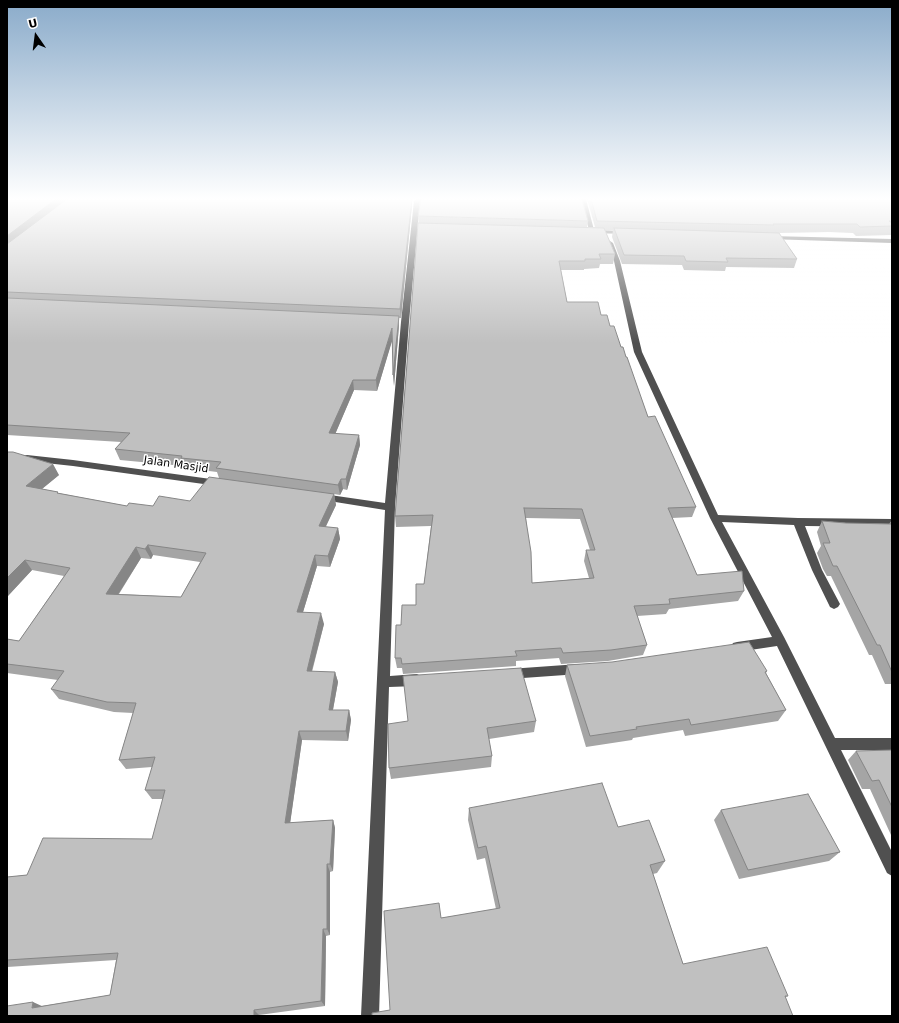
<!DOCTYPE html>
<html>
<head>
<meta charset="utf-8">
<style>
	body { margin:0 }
	#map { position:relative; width:899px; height:1023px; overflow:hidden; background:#fff; font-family:"DejaVu Sans",sans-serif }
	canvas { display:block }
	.frame { position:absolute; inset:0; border:8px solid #000; pointer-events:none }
	.north { position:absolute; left:16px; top:16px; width:40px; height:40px; -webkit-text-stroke:3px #fff; paint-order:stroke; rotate:346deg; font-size:11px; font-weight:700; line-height:16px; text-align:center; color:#000 }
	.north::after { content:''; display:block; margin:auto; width:14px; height:18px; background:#000; clip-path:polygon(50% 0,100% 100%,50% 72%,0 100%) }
</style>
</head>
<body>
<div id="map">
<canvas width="899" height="1023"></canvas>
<div class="frame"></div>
<div class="north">U</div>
</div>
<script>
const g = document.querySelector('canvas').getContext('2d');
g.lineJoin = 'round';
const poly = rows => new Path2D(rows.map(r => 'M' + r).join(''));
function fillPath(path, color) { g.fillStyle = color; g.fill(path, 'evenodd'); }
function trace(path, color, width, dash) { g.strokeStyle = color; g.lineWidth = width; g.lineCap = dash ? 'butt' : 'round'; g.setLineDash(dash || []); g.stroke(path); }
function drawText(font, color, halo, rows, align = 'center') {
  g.font = font + ' "DejaVu Sans",sans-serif'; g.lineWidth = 3; g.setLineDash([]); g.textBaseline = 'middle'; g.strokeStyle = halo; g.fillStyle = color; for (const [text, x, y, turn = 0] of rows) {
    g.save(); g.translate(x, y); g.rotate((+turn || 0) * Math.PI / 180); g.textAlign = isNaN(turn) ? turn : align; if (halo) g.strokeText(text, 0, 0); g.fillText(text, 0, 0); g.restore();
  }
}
const minor = poly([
	[417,199,446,199,420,202,409,322,395,507,390,676,417,674,421,676,423,680,421,684,417,686,389,687,379,1016,361,1016,385,510,323,500,318,497,323,494,385,503,401,322,414,201,417,199],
	[580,199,586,199,594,230,626,231,628,232,628,234,590,233,580,199],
	[770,236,892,239,892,243,768,239,768,237,770,236],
	[610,241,613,243,620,261,642,352,718,515,798,518,892,519,892,527,805,526,822,570,840,604,838,607,834,609,830,607,812,570,794,525,722,522,784,637,835,738,892,738,892,750,841,750,892,852,892,876,887,873,777,646,737,652,733,651,731,647,733,643,737,642,772,637,710,518,634,352,614,261,607,243,610,241],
	[7,455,27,455,73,460,218,480,223,483,218,486,73,466,27,461,7,461,7,455],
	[579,664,583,665,585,669,583,673,579,674,509,679,505,678,503,674,505,670,509,669,579,664]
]);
const wall = poly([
	[7,199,412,199,412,205,401,318,399,318,399,325,394,386,392,340,377,391,354,390,335,434,359,435,360,445,347,490,343,489,340,495,334,494,336,505,325,527,338,528,340,539,330,567,317,566,303,612,324,624,312,672,335,672,338,682,333,710,349,710,351,720,348,741,302,740,290,823,333,820,335,828,333,871,330,872,330,935,326,936,325,1006,259,1015,259,1016,7,1016,42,1006,110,995,116,960,7,967,7,877,27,875,152,839,163,799,152,799,145,790,152,767,126,769,119,760,133,713,114,712,59,699,51,689,58,680,7,673,7,639,19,641,64,576,32,570,7,597,7,452,59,475,42,489,58,492,58,493,127,506,153,506,190,501,219,478,217,472,185,468,184,466,120,460,115,449,121,442,7,435],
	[153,555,200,562,181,597,119,594,141,558,151,559],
	[587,199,892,199,892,235,856,236,853,233,829,232,779,233,797,259,794,268,726,267,725,271,684,270,682,265,622,264,612,237,613,230,605,230,615,254,613,264,600,264,599,268,584,269,584,270,561,270,567,302,601,315,610,326,626,357,648,417,696,507,692,517,672,518,697,575,744,591,738,601,669,609,666,614,637,616,647,645,643,655,608,661,561,664,559,658,516,661,516,666,403,674,402,668,397,668,395,658,401,625,416,605,424,584,431,526,396,527,395,516,419,223,418,216,588,221,587,227,595,227],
	[526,518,580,519,590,550,586,550,584,561,589,578,532,583],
	[892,520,892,686,891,684,885,684,872,655,869,655,831,576,827,576,823,569,817,553,821,546,817,532,822,521,846,523,889,524],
	[567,665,767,671,766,673,786,710,778,721,685,736,683,730,633,738,632,740,586,747,565,676],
	[536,721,534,732,489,739,492,756,491,767,391,779,389,768,388,724],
	[892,750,892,835,891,835,870,789,862,789,848,760,856,751],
	[469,808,618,827,665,861,657,873,653,874,683,964,788,996,786,997,390,1010,441,918,496,909,485,858,477,860,468,820],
	[721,810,840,852,829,861,739,879,714,820]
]);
const shadedWall = poly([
	[56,199,71,199,7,248,7,236],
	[412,199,412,205,401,318,400,309],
	[399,316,399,325,394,386,393,375],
	[392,328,393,338,377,391,376,380],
	[353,380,354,390,331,444,329,433],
	[359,435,360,445,347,490,346,479],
	[53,464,59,475,32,497,26,486],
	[341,479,343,489,340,495,338,485],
	[334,494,336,505,321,537,319,526],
	[338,528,340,539,330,567,328,556],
	[148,545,153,555,151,559,145,549],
	[136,547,141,558,112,604,106,594],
	[315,555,317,566,300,622,297,612],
	[25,560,32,570,7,597,7,578],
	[321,613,324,624,309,681,307,671],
	[335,672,338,682,331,720,329,710],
	[349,710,351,720,348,741,346,731],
	[299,731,302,740,289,831,285,823],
	[333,820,335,828,333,871,330,864],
	[327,864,330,872,330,935,327,929],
	[323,929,326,936,325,1006,321,1001],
	[33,1002,44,1007,32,1008],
	[254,1010,259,1015,259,1016,254,1016]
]);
const building = poly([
	[7,199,56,199,7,236,7,199],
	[67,199,412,199,400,309,7,292,7,244,67,199],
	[421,199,582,199,588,221,418,216,421,199],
	[591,199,892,199,892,221,889,221,892,223,892,226,860,227,857,224,773,224,774,225,597,221,591,199],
	[418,223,604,228,615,254,599,254,601,259,585,259,585,261,559,261,567,302,598,302,601,315,607,315,610,326,614,326,621,347,623,347,626,357,627,357,648,417,655,416,696,507,668,508,697,575,742,571,744,591,669,599,670,604,634,606,647,645,611,650,563,653,561,648,515,651,517,656,402,664,401,658,395,658,396,625,401,625,402,605,416,605,416,584,424,584,433,515,395,516,418,223],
	[524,508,582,509,595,550,586,550,594,578,532,583,531,552,524,508],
	[614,228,779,233,797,259,726,258,728,262,686,261,684,256,624,255,614,228],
	[7,298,399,316,393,375,392,328,376,380,353,380,329,433,359,435,346,479,341,479,338,485,216,468,221,462,181,458,182,456,115,449,130,433,7,425,7,298],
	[7,452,13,452,53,464,26,486,58,492,57,493,127,506,129,503,153,506,159,496,190,501,209,477,334,494,319,526,338,528,328,556,315,555,297,612,321,613,307,671,335,672,329,710,349,710,346,731,299,731,285,823,333,820,330,864,327,864,327,929,323,929,321,1001,254,1010,254,1016,7,1016,7,1006,33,1002,32,1008,110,995,118,953,7,960,7,877,27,875,43,838,152,839,165,790,145,790,155,757,119,760,136,703,107,702,51,689,64,671,7,664,7,639,19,641,70,568,25,560,7,578,7,452],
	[148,545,206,553,181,597,106,594,136,547,145,549,148,545],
	[822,521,846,523,892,524,892,672,880,645,877,645,837,566,833,566,830,559,823,543,830,543,822,521],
	[749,642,767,671,765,672,786,710,691,725,689,719,636,727,637,729,590,736,567,665,612,662,749,642],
	[521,668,536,721,487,728,492,756,389,768,388,724,408,721,403,676,521,668],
	[892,750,892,807,879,780,872,781,856,751,892,750],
	[602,783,618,827,649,820,665,861,650,865,683,964,767,947,788,996,785,996,793,1016,372,1016,372,1013,390,1010,384,911,439,903,441,918,500,908,486,846,478,848,469,808,602,783],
	[808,794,840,852,748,870,721,810,808,794]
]);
const streetNames = [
	["Jalan Masjid",176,465,8]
];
fillPath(minor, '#505050');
fillPath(wall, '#a5a5a5');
fillPath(shadedWall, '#868686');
fillPath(building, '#c0c0c0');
trace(building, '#868686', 1);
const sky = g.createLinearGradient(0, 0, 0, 343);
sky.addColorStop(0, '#8aabca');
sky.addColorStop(0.58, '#fff');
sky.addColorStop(1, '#ffffff00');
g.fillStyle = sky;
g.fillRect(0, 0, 899, 343);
drawText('11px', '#000', '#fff', streetNames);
</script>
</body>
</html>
